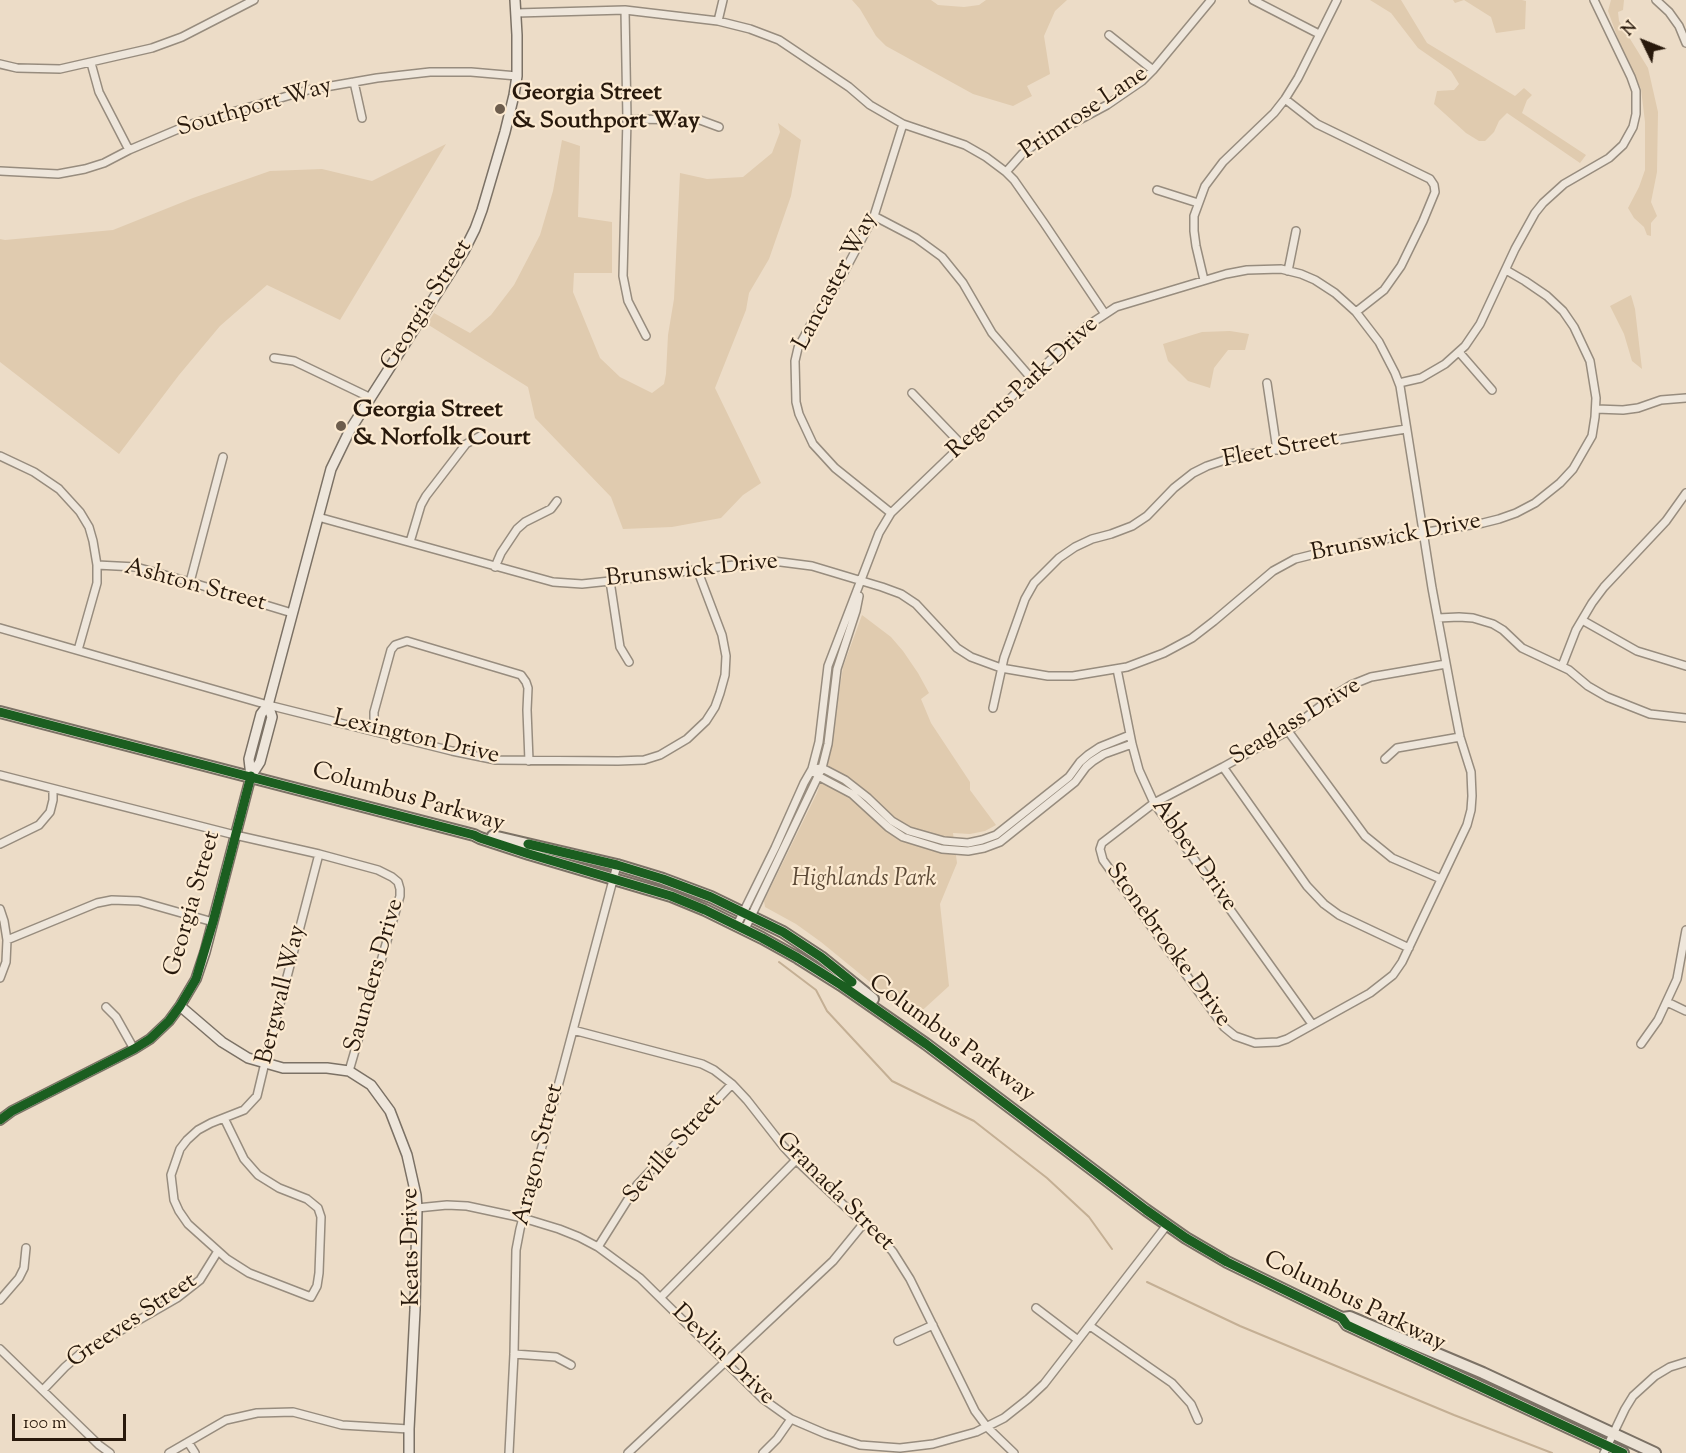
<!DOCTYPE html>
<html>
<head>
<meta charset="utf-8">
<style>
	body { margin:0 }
	#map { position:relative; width:1686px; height:1453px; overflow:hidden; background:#ecdcc7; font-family:"Sorts Mill Goudy",serif }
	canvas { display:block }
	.north { position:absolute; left:1614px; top:12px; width:60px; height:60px; -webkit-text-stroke:4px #fcead1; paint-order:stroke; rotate:313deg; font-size:16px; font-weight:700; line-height:24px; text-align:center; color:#28190c }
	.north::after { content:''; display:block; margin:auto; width:21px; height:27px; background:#28190c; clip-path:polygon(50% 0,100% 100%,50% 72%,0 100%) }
	.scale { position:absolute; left:12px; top:1414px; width:114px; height:27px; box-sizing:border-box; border:3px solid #28190c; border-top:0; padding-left:8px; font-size:18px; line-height:21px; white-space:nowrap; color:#28190c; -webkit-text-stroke:4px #fcead1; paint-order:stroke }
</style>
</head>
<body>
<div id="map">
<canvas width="1686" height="1453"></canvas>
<div class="north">N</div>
<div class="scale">100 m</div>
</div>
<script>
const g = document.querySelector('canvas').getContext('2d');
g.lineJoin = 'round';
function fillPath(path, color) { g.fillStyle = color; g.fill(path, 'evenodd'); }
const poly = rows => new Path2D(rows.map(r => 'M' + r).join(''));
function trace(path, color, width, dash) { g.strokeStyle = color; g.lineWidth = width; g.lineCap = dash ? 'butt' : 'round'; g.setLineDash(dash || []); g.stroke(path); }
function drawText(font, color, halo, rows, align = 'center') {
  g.font = font + ' "Sorts Mill Goudy",serif'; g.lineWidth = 4.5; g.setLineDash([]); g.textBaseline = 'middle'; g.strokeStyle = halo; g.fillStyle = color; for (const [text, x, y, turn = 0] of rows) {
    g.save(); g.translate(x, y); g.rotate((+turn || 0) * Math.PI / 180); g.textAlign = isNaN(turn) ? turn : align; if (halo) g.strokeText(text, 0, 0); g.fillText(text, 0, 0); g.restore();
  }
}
const green = poly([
	[852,0,931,0,938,5,964,7,979,5,986,0,1067,0,1055,11,1044,36,1050,74,1027,86,1032,96,1013,106,973,94,886,46,876,36,860,9],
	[1370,0,1401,0,1427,43,1515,96,1524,88,1532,95,1527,100,1522,113,1586,155,1580,163,1507,113,1499,121,1494,132,1485,141,1479,141,1466,133,1434,104,1437,91,1454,90,1459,84,1451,71,1418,48,1391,13],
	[1453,0,1522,0,1526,1,1525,29,1496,33,1491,17,1464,0,1455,3],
	[1611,0,1624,0,1623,10,1618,12,1619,21,1648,68,1658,112,1657,172,1651,202,1657,216,1651,223,1651,236,1647,235,1644,227,1634,218,1628,208,1639,187,1645,170,1645,122,1641,89,1622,50,1608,11],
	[778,123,801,140,791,196,769,259,749,293,746,310,715,388,761,483,743,495,721,518,672,527,623,529,611,497,535,418,528,387,427,324,434,313,470,333,491,315,514,285,540,235,553,191,562,140,580,146,578,217,612,222,612,273,574,273,573,292,600,358,620,377,652,393,664,384,666,374,668,335,674,299,680,173,707,179,743,177,772,153,780,132],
	[446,144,340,320,267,285,220,326,179,375,119,454,0,362,0,239,5,240,113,230,193,198,270,171,322,169,372,181],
	[1631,295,1635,309,1642,369,1632,361,1624,334,1610,306],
	[1230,331,1249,334,1245,350,1228,350,1214,368,1210,388,1188,381,1168,361,1163,344,1202,332],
	[862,615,891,637,903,651,918,673,929,693,921,699,931,723,970,782,970,790,996,825,985,831,970,834,953,833,957,863,940,904,949,986,914,1018,821,942,796,924,765,907,764,901,817,793,829,758,843,667]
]);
const stream = poly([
	[779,962,816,990,827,1011,892,1081,974,1121,1047,1178,1089,1217,1112,1249],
	[1147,1282,1240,1326,1454,1415,1552,1453]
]);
const street = poly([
	[1253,0,1319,34],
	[1656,0,1669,12,1679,26,1686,43],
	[625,10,627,119,623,276,628,301,646,336],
	[516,13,625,10,718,21,750,29,779,40,849,87,870,105,903,124,965,145,986,157,1006,172,1014,180,1044,223,1105,314],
	[718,21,723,0],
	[1109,35,1153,70],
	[91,63,99,92,129,150],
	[0,64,17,68,60,69,152,48,182,37,254,0],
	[354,82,362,118],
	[1285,99,1317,124,1430,179,1434,185,1435,192,1423,221,1401,266,1384,290,1356,312],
	[627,119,700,120,719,127],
	[0,171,58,174,85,169,104,163,129,150,188,125,308,90,377,78,430,72,471,72,517,76],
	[1006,172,1022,154,1038,142,1107,105,1142,81,1153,70,1211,0],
	[1157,190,1198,203],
	[874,216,916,238,942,257,963,283,992,333,1031,378],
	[1288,271,1296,231],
	[1204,280,1196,246,1194,231,1194,216,1205,186,1223,162,1274,113,1285,99,1298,78,1337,0],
	[1459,352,1492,390],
	[274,358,294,361,371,398],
	[1267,383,1277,450],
	[1399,383,1421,378,1445,364,1465,346,1480,324,1515,249,1535,213,1543,203,1564,184,1609,158,1623,145,1633,127,1636,114,1636,91,1631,77,1594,0],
	[912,393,961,444],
	[1596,409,1623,410,1638,408,1661,400,1686,398],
	[0,456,34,472,59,489,80,512,89,527,93,541,97,565,97,583,78,650],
	[891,513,835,468,813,444,799,414,796,402,795,361,798,348,810,326,843,274,874,216,903,124],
	[318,517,553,582,582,584,610,581,750,563,773,561,812,566,882,587,901,594,916,604,957,648,971,657,1001,668,1048,676,1073,676,1127,667,1164,653,1192,638,1214,621,1273,571,1295,559,1359,543,1483,523,1499,519,1516,513,1535,503,1560,483,1573,469,1592,436,1595,417,1596,398,1590,361,1574,327,1563,311,1547,296,1525,281,1506,270],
	[410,542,421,505,426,496,466,444,482,435],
	[97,565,136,567,190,582,292,613],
	[495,567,501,553,517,529,525,522,551,509,557,501],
	[610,581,620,647,629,662],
	[190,582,223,457],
	[1438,618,1459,617,1473,618,1493,624,1503,630,1522,648,1569,670,1588,686,1607,697,1650,714,1686,718],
	[1582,620,1637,651,1686,666],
	[0,628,268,705,452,751,496,760,618,761,644,760,660,755,687,739,706,721,715,707,720,693,725,675,726,656,722,635,697,569],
	[1562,666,1576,630,1592,603,1604,587,1666,521,1686,493],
	[1117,669,1132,744,1139,770,1154,803,1312,1024],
	[993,708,1004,658,1025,599,1034,583,1059,558,1075,547,1092,539,1111,534,1132,526,1147,516,1174,488,1193,473,1207,466,1237,456,1406,429],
	[374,730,374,712,391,650,395,645,407,641,521,675,526,682,528,688,527,710,529,761],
	[1288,731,1365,836,1392,858,1441,879],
	[1385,759,1397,748,1460,737],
	[1223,767,1307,886,1324,904,1339,915,1409,948],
	[812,769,818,776,852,794,888,827,903,837,942,849,968,851,984,848,1000,842,1075,782,1086,767,1093,761,1104,754,1132,744],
	[812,769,822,768,845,780,868,798,892,821,909,831,944,841,968,843,982,840,996,835,1069,777,1080,762,1088,755,1100,747,1130,735],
	[0,775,235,835,319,854,378,870,392,877,398,882,400,889,400,896,349,1071],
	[0,844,39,825,50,812,53,800,53,790],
	[0,909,4,921,7,940,6,962,0,978],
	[737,925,775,848,804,783,812,769,819,742,828,666,879,533,891,513,1071,340,1087,326,1116,307,1226,274,1247,270,1281,269,1301,274,1315,280,1335,293,1356,312,1379,342,1395,373,1400,386,1432,588,1453,701,1460,737,1471,772,1472,796,1471,810,1467,825,1402,962,1393,975,1370,993,1287,1039,1278,1042,1255,1043,1235,1036,1224,1027,1103,860,1100,849,1102,843,1154,803,1223,767,1288,731,1335,695,1351,685,1371,677,1446,664],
	[745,929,822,768,828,744,837,669,856,611,859,596],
	[7,940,97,903,112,900,139,901,213,922],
	[1667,1002,1686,1011],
	[106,1007,116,1017,134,1049],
	[573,1030,702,1064,714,1070,732,1084,747,1100,783,1146,796,1160,851,1212,881,1238,893,1252,910,1279,975,1411,987,1427,1014,1453],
	[1641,1044,1658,1020,1677,979,1686,930],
	[224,1118,244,1159,258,1175,279,1188,307,1199,318,1208,321,1217,319,1273,317,1286,311,1297,249,1273,227,1259,188,1224,179,1211,174,1200,171,1175,180,1149,187,1140,198,1130,211,1123,244,1110,257,1096,268,1050,319,854],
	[417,1208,447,1205,467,1206,523,1218,559,1229,579,1237,598,1247,640,1278,763,1399,791,1419,826,1434,860,1445,900,1448,933,1444,976,1432,1004,1418,1028,1399,1044,1384,1167,1225],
	[598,1247,637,1185,732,1084],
	[661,1297,796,1160],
	[0,1300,19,1278,24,1268,26,1248],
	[1036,1308,1078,1340],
	[1090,1326,1172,1383,1191,1404,1198,1420],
	[898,1341,933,1325],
	[0,1349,99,1445,110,1453],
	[514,1354,556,1357,571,1365],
	[43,1390,65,1367,80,1354,177,1298,200,1280,218,1251],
	[188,1442,195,1453],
	[169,1453,226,1420,257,1413,293,1412,342,1425,409,1429],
	[509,1453,514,1354,516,1250,520,1229,617,865],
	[628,1453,833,1261,864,1223],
	[763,1453,777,1439,791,1419],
	[1604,1453,1625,1409,1633,1396,1655,1376,1670,1367,1686,1362]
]);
const secondary = poly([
	[251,776,249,759,261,714,268,705,331,469,350,430,464,251,475,229,482,210,505,132,514,95,517,76,517,35,515,0],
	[180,1006,222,1042,248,1058,283,1068,327,1068,349,1071,371,1085,390,1111,407,1155,416,1195,417,1208,415,1310,409,1429,409,1453],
	[0,1120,12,1111,134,1049,150,1039,169,1021,180,1006,196,979,205,952,251,776,260,762,272,717,268,705]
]);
const primary = poly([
	[0,712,474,835,480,838,529,854,671,896,705,910,762,938,798,958,841,985,926,1044,1146,1210,1186,1238,1227,1262,1342,1318,1347,1325,1623,1453],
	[493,836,617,865,663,879,711,897,783,932,821,957,873,999],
	[1342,1318,1350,1317,1483,1373,1655,1453]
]);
const cycleway = poly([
	[0,712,474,835,480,838,529,854,671,896,705,910,762,938,798,958,841,985,926,1044,1146,1210,1186,1238,1227,1262,1342,1318,1347,1325,1623,1453],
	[528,844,617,865,663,879,711,897,783,932,821,957,852,982],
	[0,1120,12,1111,134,1049,150,1039,169,1021,180,1006,196,979,213,922,251,776]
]);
const markers = [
	[500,109,6,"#6d5d4d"],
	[341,426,6,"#6d5d4d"]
];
const poiNames = [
	["Georgia Street",512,95],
	["& Southport Way",512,123],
	["Georgia Street",353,412],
	["& Norfolk Court",353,440]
];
const streetNames = [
	["Southport Way",255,109,-16],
	["Primrose Lane",1085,114,-34],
	["Lancaster Way",837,282,-62],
	["Georgia Street",428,306,-58],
	["Regents Park Drive",1024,389,-43],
	["Fleet Street",1281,451,-11],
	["Brunswick Drive",1396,539,-11],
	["Brunswick Drive",692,572,-6],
	["Ashton Street",195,587,15],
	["Seaglass Drive",1296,723,-31],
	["Lexington Drive",416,739,13],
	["Columbus Parkway",408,799,16],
	["Abbey Drive",1193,856,55],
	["Georgia Street",194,904,-74],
	["Stonebrooke Drive",1167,946,54],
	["Saunders Drive",376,976,-74],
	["Bergwall Way",283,995,-76],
	["Columbus Parkway",951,1040,36],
	["Seville Street",674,1150,-49],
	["Aragon Street",540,1155,-76],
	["Granada Street",834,1193,45],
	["Keats Drive",413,1247,-91],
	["Columbus Parkway",1354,1303,26],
	["Greeves Street",133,1322,-34],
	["Devlin Drive",722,1356,44]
];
const parkNames = [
	["Highlands Park",864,881]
];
fillPath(green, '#e0cbaf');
trace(stream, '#c4af94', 2);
trace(street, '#978c7e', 10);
trace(secondary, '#7b7165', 12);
trace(primary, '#7b7165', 14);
trace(street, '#eee6db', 7);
trace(secondary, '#eee6db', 9);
trace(primary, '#ebe2d5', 10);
trace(cycleway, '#1b5e20', 9);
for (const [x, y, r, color] of markers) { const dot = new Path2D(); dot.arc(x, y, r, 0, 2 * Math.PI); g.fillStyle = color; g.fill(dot); trace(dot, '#fcead1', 2); }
drawText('bold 24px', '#28190c', '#fcead1', poiNames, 'left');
drawText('24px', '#28190c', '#fcead1', streetNames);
drawText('italic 24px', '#5d4a37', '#fcead1', parkNames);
</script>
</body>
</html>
